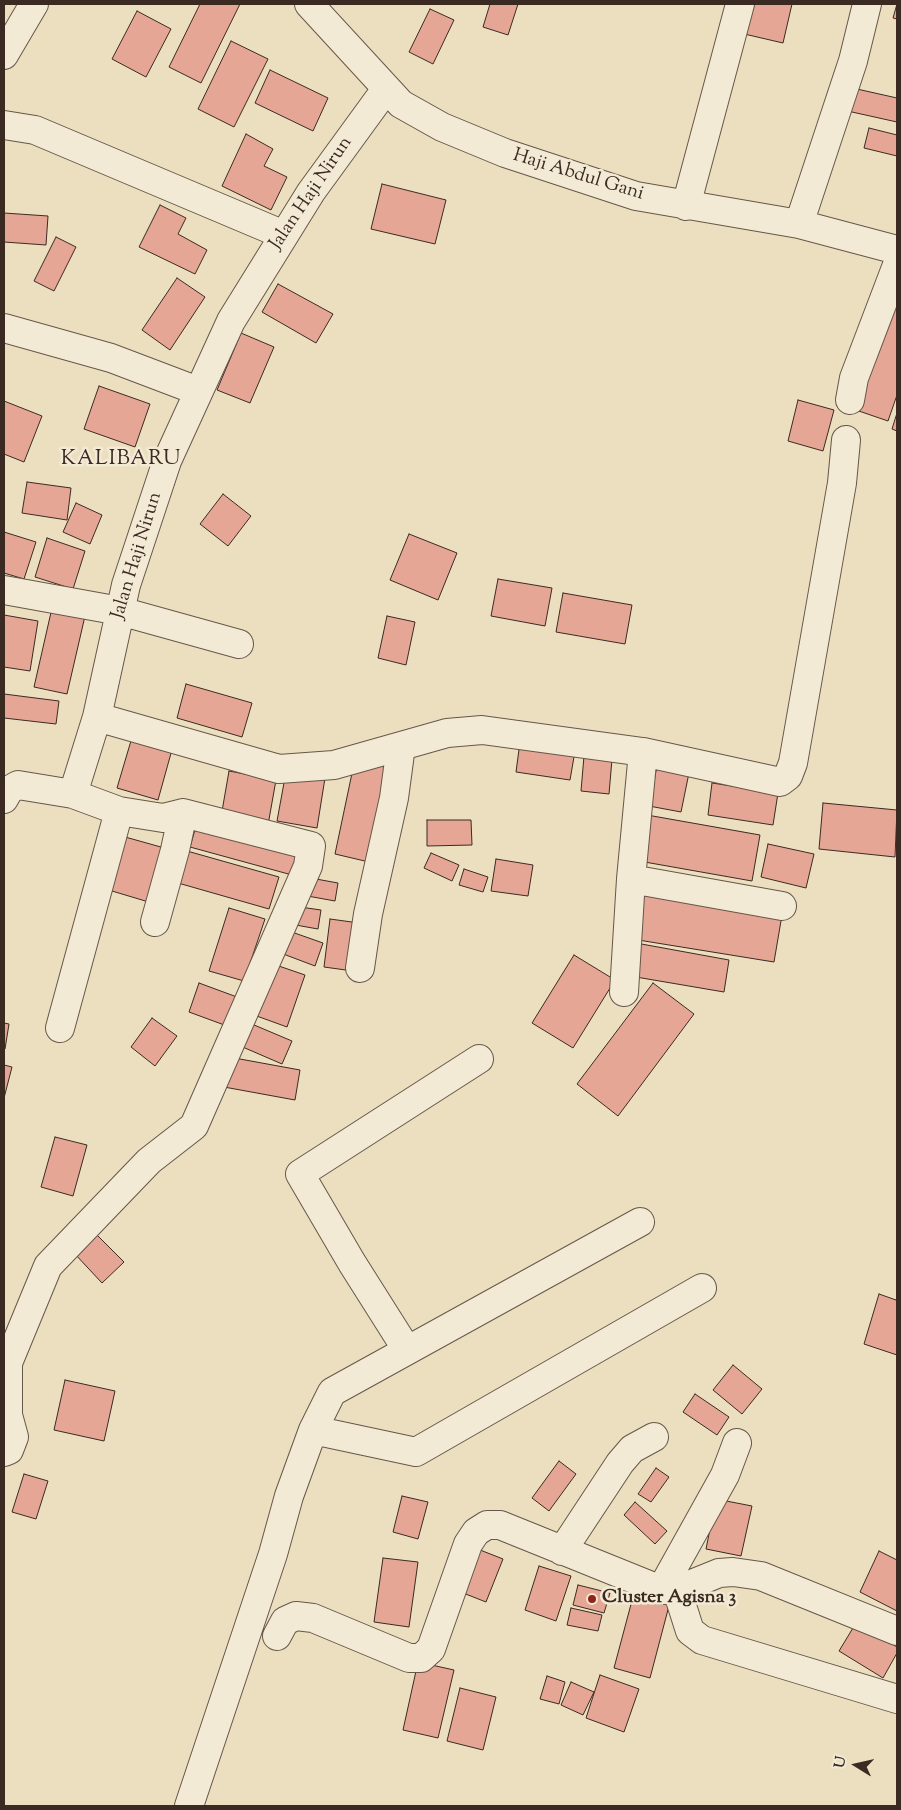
<!DOCTYPE html>
<html>
<head>
<meta charset="utf-8">
<style>
	body { margin:0 }
	#map { position:relative; width:901px; height:1810px; overflow:hidden; background:#ebdfbf; font-family:"Sorts Mill Goudy",serif }
	canvas { display:block }
	.frame { position:absolute; inset:0; border:5px solid #3b2a22; pointer-events:none }
	.north { position:absolute; left:831px; top:1740px; width:50px; height:50px; -webkit-text-stroke:4px #f2ead5; paint-order:stroke; rotate:280deg; font-size:14px; font-weight:700; line-height:20px; text-align:center; color:#3b2a22 }
	.north::after { content:''; display:block; margin:auto; width:18px; height:22px; background:#3b2a22; clip-path:polygon(50% 0,100% 100%,50% 72%,0 100%) }
</style>
</head>
<body>
<div id="map">
<canvas width="901" height="1810"></canvas>
<div class="frame"></div>
<div class="north">U</div>
</div>
<script>
const g = document.querySelector('canvas').getContext('2d');
g.lineJoin = 'round';
function fillPath(path, color) { g.fillStyle = color; g.fill(path, 'evenodd'); }
const poly = rows => new Path2D(rows.map(r => 'M' + r).join(''));
function trace(path, color, width, dash) { g.strokeStyle = color; g.lineWidth = width; g.lineCap = dash ? 'butt' : 'round'; g.setLineDash(dash || []); g.stroke(path); }
function drawText(font, color, halo, rows, align = 'center') {
  g.font = font + ' "Sorts Mill Goudy",serif'; g.lineWidth = 5; g.setLineDash([]); g.textBaseline = 'middle'; g.strokeStyle = halo; g.fillStyle = color; for (const [text, x, y, turn = 0] of rows) {
    g.save(); g.translate(x, y); g.rotate((+turn || 0) * Math.PI / 180); g.textAlign = isNaN(turn) ? turn : align; if (halo) g.strokeText(text, 0, 0); g.fillText(text, 0, 0); g.restore();
  }
}
const building = poly([
	[200,4,240,4,201,83,169,67,200,4],
	[490,4,518,4,508,35,483,27,490,4],
	[747,4,792,4,783,43,740,33,747,4],
	[897,4,897,19,893,18,897,4],
	[430,9,454,20,433,64,409,52,430,9],
	[137,11,171,29,146,77,112,59,137,11],
	[231,41,268,59,234,127,198,109,231,41],
	[270,70,328,98,313,131,255,103,270,70],
	[848,87,897,98,897,122,843,110,848,87],
	[869,128,897,135,897,156,864,148,869,128],
	[246,134,273,149,264,166,287,177,271,210,222,186,246,134],
	[382,184,446,200,435,244,371,229,382,184],
	[160,205,186,218,178,234,207,250,195,274,139,247,160,205],
	[4,213,48,216,46,245,4,242,4,213],
	[56,237,76,247,54,291,34,281,56,237],
	[177,278,205,297,170,350,142,330,177,278],
	[897,283,897,395,888,421,853,409,897,283],
	[278,284,333,314,316,343,262,312,278,284],
	[241,333,274,347,250,403,217,390,241,333],
	[99,386,150,404,135,447,84,429,99,386],
	[798,400,834,410,823,451,788,441,798,400],
	[4,401,42,416,24,462,4,454,4,401],
	[897,413,897,431,892,429,897,413],
	[27,482,71,488,67,520,22,513,27,482],
	[223,494,251,516,228,546,200,524,223,494],
	[76,503,102,515,90,544,63,532,76,503],
	[4,532,36,542,24,579,4,573,4,532],
	[409,534,457,553,438,600,390,580,409,534],
	[47,538,85,551,73,589,35,577,47,538],
	[498,579,552,588,545,626,491,616,498,579],
	[563,593,632,605,625,644,556,632,563,593],
	[52,608,85,616,67,694,34,687,52,608],
	[4,615,38,621,30,671,4,667,4,615],
	[387,616,415,622,406,665,378,658,387,616],
	[186,684,252,703,242,737,177,718,186,684],
	[4,694,59,701,56,724,4,718,4,694],
	[133,734,173,746,158,800,117,788,133,734],
	[520,742,575,751,570,780,516,772,520,742],
	[584,756,612,759,609,794,581,791,584,756],
	[355,759,389,766,369,862,335,854,355,759],
	[658,761,690,768,681,812,649,806,658,761],
	[229,771,276,780,268,825,221,817,229,771],
	[286,772,325,778,317,828,277,821,286,772],
	[712,783,778,793,773,825,708,815,712,783],
	[823,803,897,810,895,857,819,849,823,803],
	[647,815,760,835,752,881,639,861,647,815],
	[427,820,471,820,472,845,427,846,427,820],
	[197,823,298,851,292,875,190,847,197,823],
	[118,835,168,849,152,903,102,888,118,835],
	[768,844,814,854,806,888,761,877,768,844],
	[180,849,279,877,269,909,171,881,180,849],
	[431,853,459,865,452,881,424,868,431,853],
	[496,859,533,865,528,896,491,891,496,859],
	[464,869,488,877,483,892,459,885,464,869],
	[305,877,338,883,335,901,302,895,305,877],
	[639,892,782,915,774,962,632,939,639,892],
	[293,906,321,910,318,929,290,924,293,906],
	[229,908,265,919,244,981,209,971,229,908],
	[330,919,359,923,353,971,324,967,330,919],
	[286,930,323,943,315,966,278,952,286,930],
	[636,943,729,960,724,992,630,976,636,943],
	[574,955,615,980,573,1048,532,1023,574,955],
	[273,964,305,975,287,1027,254,1015,273,964],
	[199,983,237,997,227,1026,189,1012,199,983],
	[653,983,694,1014,618,1116,577,1084,653,983],
	[152,1018,177,1036,155,1066,131,1047,152,1018],
	[247,1022,292,1041,282,1064,238,1045,247,1022],
	[4,1023,9,1024,5,1049,4,1049,4,1023],
	[229,1057,300,1070,295,1100,224,1087,229,1057],
	[4,1065,12,1067,4,1098,4,1065],
	[55,1137,87,1145,73,1196,41,1187,55,1137],
	[95,1233,124,1262,102,1283,74,1253,95,1233],
	[879,1294,896,1300,897,1297,897,1355,864,1344,879,1294],
	[733,1365,762,1389,742,1414,713,1390,733,1365],
	[65,1380,115,1391,104,1441,54,1430,65,1380],
	[695,1394,729,1417,717,1435,683,1412,695,1394],
	[559,1461,576,1474,549,1511,532,1498,559,1461],
	[656,1468,669,1477,651,1502,638,1494,656,1468],
	[24,1474,48,1481,36,1519,12,1512,24,1474],
	[402,1496,428,1502,418,1539,393,1532,402,1496],
	[716,1499,752,1506,741,1556,706,1549,716,1499],
	[635,1502,667,1531,655,1544,624,1515,635,1502],
	[475,1548,503,1559,486,1602,458,1591,475,1548],
	[879,1551,897,1560,897,1611,860,1592,879,1551],
	[383,1558,418,1562,409,1627,374,1622,383,1558],
	[539,1566,571,1576,556,1621,525,1610,539,1566],
	[578,1585,610,1593,604,1613,573,1605,578,1585],
	[634,1593,670,1602,650,1678,614,1668,634,1593],
	[571,1608,602,1615,598,1631,567,1625,571,1608],
	[856,1623,897,1647,897,1653,883,1678,839,1651,856,1623],
	[418,1662,454,1670,438,1738,403,1730,418,1662],
	[600,1675,639,1689,624,1732,586,1718,600,1675],
	[547,1676,565,1682,559,1704,540,1699,547,1676],
	[571,1682,594,1692,583,1715,561,1705,571,1682],
	[460,1688,496,1697,483,1750,447,1741,460,1688]
]);
const minor = poly([
	[309,4,401,104,442,127,505,153,636,196,799,224,897,250],
	[4,55,34,4],
	[4,125,35,130,284,235],
	[686,206,740,4],
	[799,224,853,61,867,4],
	[4,328,111,358,198,391],
	[850,400,854,378,897,265],
	[4,590,120,611,239,644],
	[97,717,279,769,334,765,447,733,482,730,643,752,780,782,788,776,793,763,842,483,846,440],
	[73,794,119,811,163,818,183,813,175,850,155,922],
	[4,799,9,790,18,785,73,794,97,717,126,585,167,461,231,321,311,192,386,89],
	[631,879,782,906],
	[360,968,368,914,394,798,401,746],
	[624,992,631,879,643,752],
	[60,1028,119,811],
	[407,1350,352,1263,300,1174,479,1059],
	[313,1430,332,1392,640,1222],
	[4,1452,9,1450,14,1437,8,1415,8,1363,48,1266,149,1161,194,1126,308,866,311,846,183,813],
	[562,1551,620,1463,632,1449,654,1437],
	[661,1590,725,1475,737,1443],
	[677,1590,690,1631,702,1640,897,1699],
	[277,1636,285,1621,296,1616,313,1618,409,1658,421,1658,431,1649,468,1544,476,1532,487,1525,500,1525,661,1590,677,1590,719,1573,733,1572,761,1576,897,1631],
	[189,1806,273,1554,289,1496,313,1430,416,1452,702,1288]
]);
const markers = [
	[592,1599,5,"#8f2418"]
];
const streetNames = [
	["Haji Abdul Gani",578,176,17],
	["Jalan Haji Nirun",312,194,-56],
	["Jalan Haji Nirun",138,556,-73]
];
const poiNames = [
	["Cluster Agisna 3",602,1599]
];
const quarterNames = [
	["KALIBARU",121,460]
];
fillPath(building, '#e6a695');
trace(building, '#3b2a22', 1);
trace(minor, '#675749', 30);
trace(minor, '#f2ead5', 28);
for (const [x, y, r, color] of markers) { const dot = new Path2D(); dot.arc(x, y, r, 0, 2 * Math.PI); g.fillStyle = color; g.fill(dot); trace(dot, '#f2ead5', 2); }
drawText('19px', '#3b2a22', '#f2ead5', streetNames);
drawText('bold 19px', '#3b2a22', '#f2ead5', poiNames, 'left');
g.letterSpacing = '1px';
drawText('21px', '#3b2a22', '#f2ead5', quarterNames);
g.letterSpacing = '0px';
</script>
</body>
</html>
